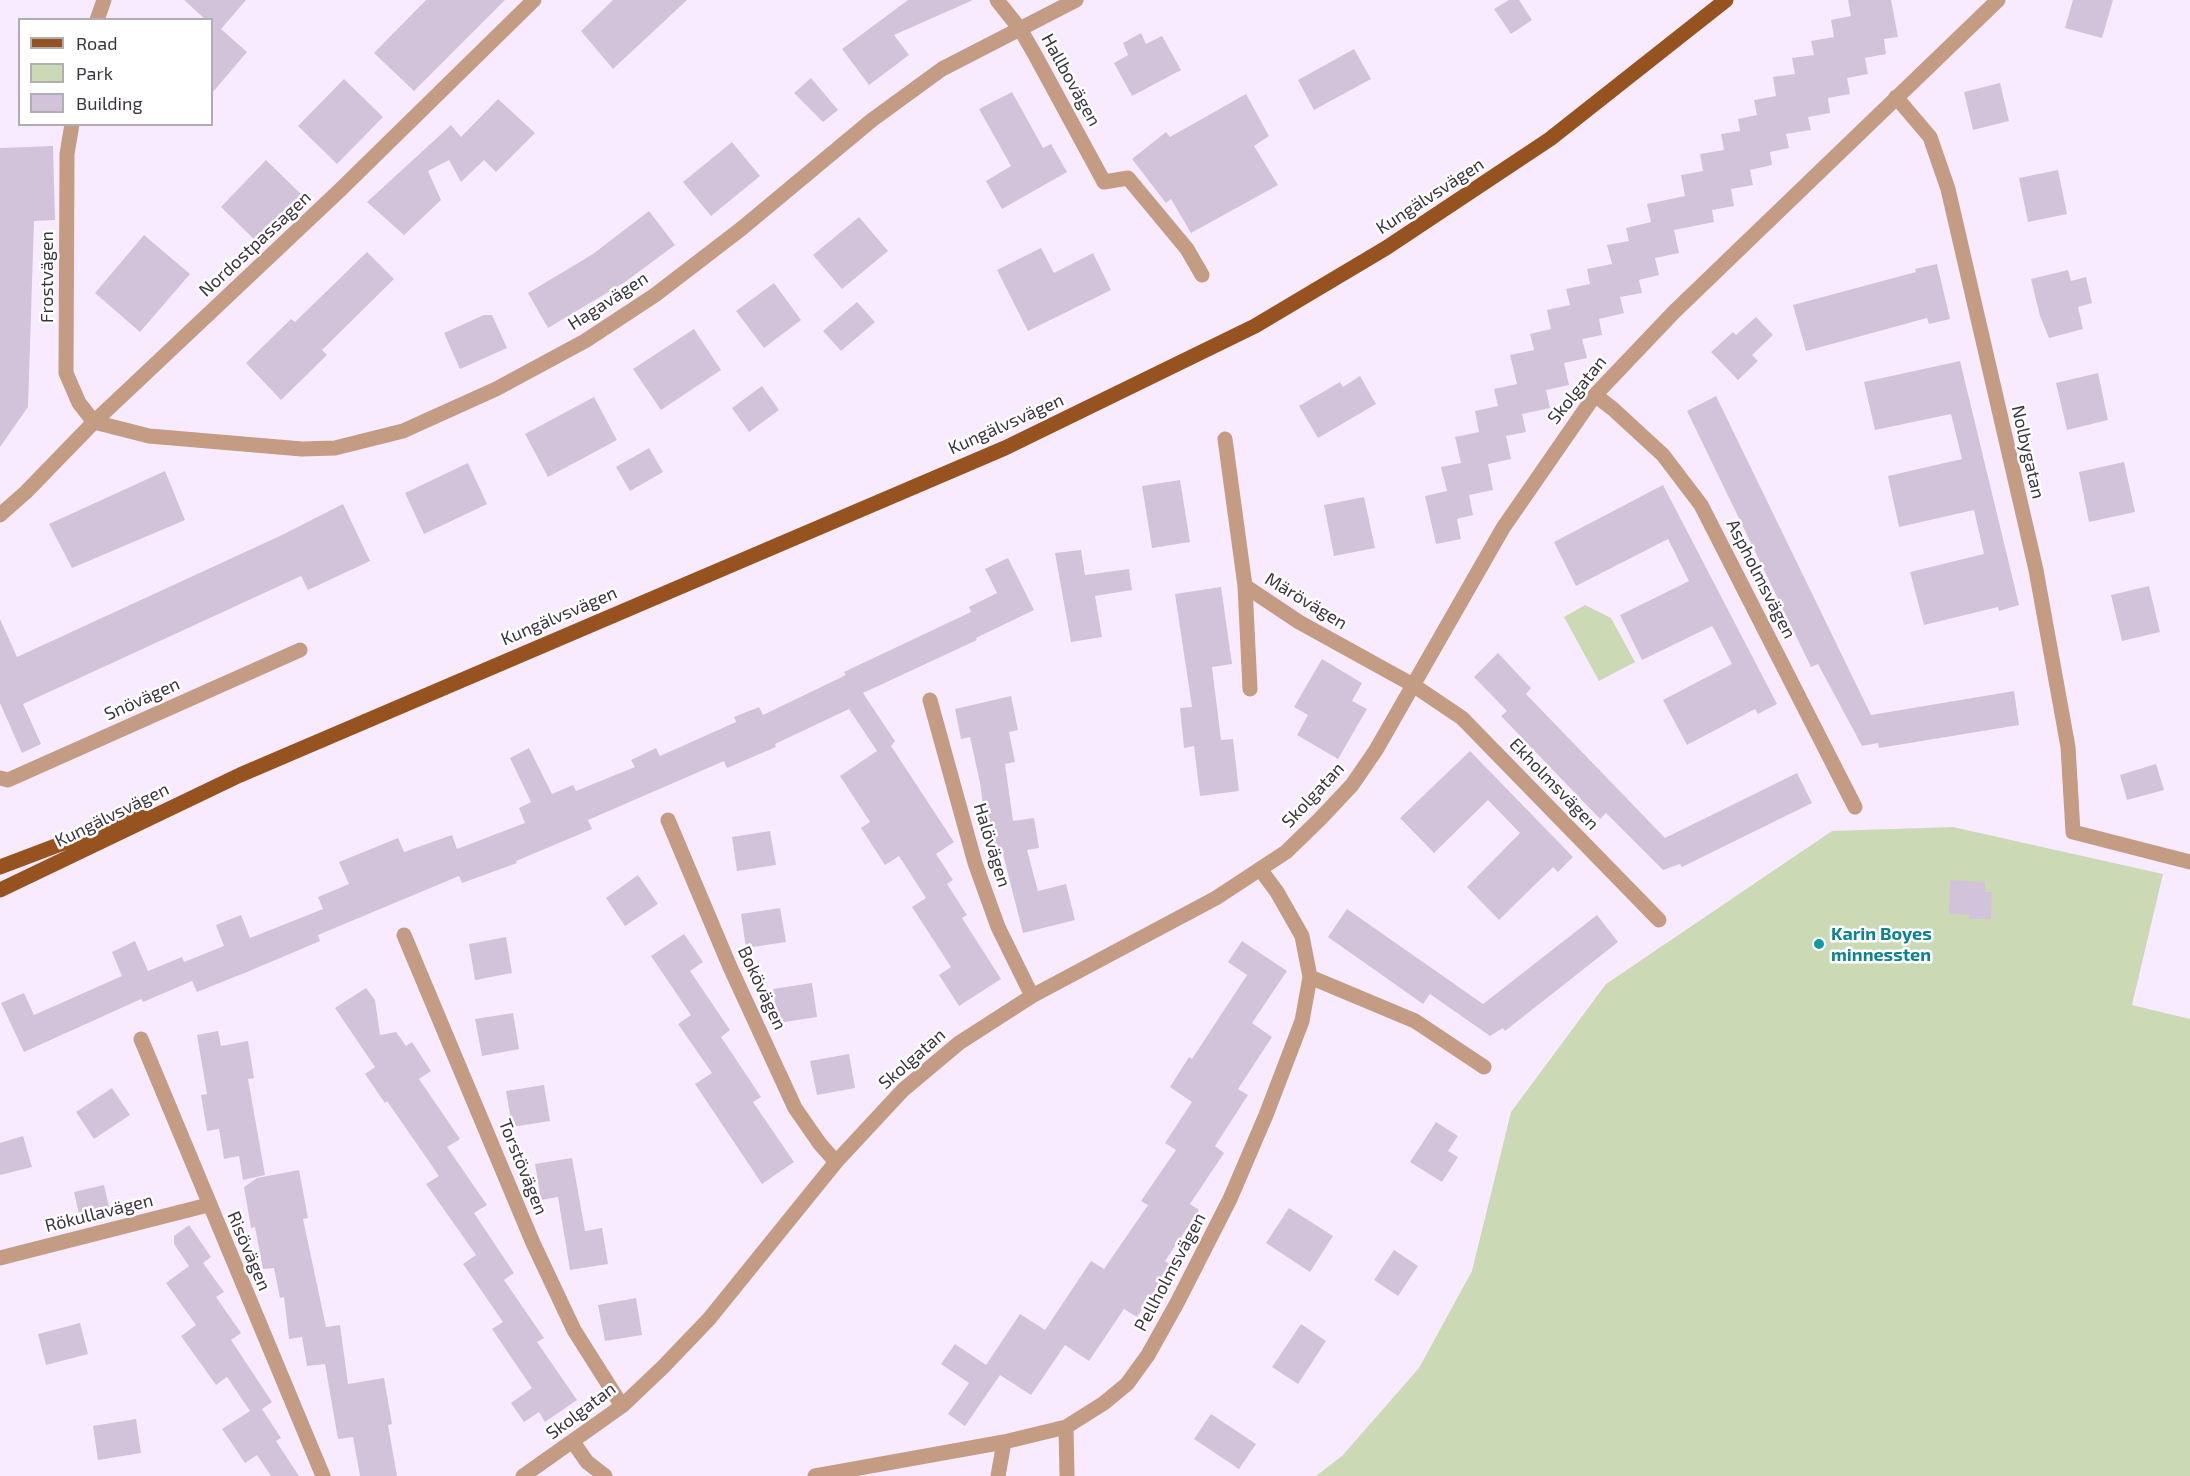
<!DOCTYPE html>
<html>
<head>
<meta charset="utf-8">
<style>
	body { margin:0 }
	#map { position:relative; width:2190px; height:1476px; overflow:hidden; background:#f8ebff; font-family:"Exo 2",sans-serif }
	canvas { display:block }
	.legend { position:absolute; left:18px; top:18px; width:195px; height:108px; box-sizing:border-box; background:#fff; border:2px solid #b0aeb2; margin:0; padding:8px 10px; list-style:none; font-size:18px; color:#3a343e }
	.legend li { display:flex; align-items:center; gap:12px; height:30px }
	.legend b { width:30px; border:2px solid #b0aeb2 }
</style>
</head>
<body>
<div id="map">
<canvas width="2190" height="1476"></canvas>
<ul class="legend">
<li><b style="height:8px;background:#96531f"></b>Road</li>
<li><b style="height:16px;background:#cbdab5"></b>Park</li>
<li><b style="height:16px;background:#d2c3db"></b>Building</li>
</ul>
</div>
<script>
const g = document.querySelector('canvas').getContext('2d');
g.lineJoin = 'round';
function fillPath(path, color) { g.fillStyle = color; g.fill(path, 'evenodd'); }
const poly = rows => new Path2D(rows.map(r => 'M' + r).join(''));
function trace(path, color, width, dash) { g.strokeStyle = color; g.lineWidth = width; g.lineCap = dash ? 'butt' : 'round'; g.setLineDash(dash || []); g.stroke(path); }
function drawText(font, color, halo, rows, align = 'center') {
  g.font = font + ' "Exo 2",sans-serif'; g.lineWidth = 5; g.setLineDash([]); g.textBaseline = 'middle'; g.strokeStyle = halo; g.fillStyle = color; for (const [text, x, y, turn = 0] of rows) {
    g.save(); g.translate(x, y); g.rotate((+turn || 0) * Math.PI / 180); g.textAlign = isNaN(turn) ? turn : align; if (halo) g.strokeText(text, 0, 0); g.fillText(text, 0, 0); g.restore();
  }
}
const green = poly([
	[1585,605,1611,618,1635,662,1599,681,1564,617],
	[1953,827,2163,874,2132,1005,2190,1019,2190,1476,1316,1476,1342,1456,1419,1368,1472,1271,1511,1112,1606,984,1832,831]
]);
const building = poly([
	[184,0,246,0,221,29,247,52,212,93,212,20,206,20],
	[426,0,505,0,414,91,374,53],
	[613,0,687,0,613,69,581,31],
	[908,0,973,0,894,35,909,55,869,85,842,49],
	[1509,0,1519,0,1532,20,1511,34,1494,9],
	[1848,0,1891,0,1898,37,1884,39,1886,54,1865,58,1868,74,1847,78,1850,94,1828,98,1830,113,1808,117,1811,130,1786,134,1789,148,1770,152,1772,165,1750,170,1753,185,1731,189,1734,206,1712,210,1714,222,1674,230,1679,253,1655,258,1659,275,1639,280,1642,293,1620,297,1624,313,1599,319,1602,335,1582,339,1587,358,1564,363,1569,385,1546,390,1550,408,1522,414,1526,432,1506,436,1511,459,1488,464,1493,490,1469,495,1473,515,1457,519,1461,539,1436,544,1425,496,1447,491,1441,467,1461,463,1455,437,1479,432,1475,411,1498,406,1494,389,1517,384,1510,355,1534,350,1530,334,1551,329,1547,310,1570,305,1566,289,1590,284,1587,269,1612,264,1607,245,1629,241,1626,228,1651,222,1647,204,1685,196,1681,175,1703,171,1700,154,1724,150,1721,134,1740,131,1738,119,1757,115,1754,100,1776,96,1773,77,1795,74,1792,58,1814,55,1811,41,1834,37,1831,20,1851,16],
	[2073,0,2113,0,2102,38,2065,28],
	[1141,33,1146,44,1162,36,1181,70,1132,96,1114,63,1128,55,1123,43],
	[1354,49,1371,79,1314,110,1298,80],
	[811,78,838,110,823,122,794,93],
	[344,79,383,117,337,164,298,126],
	[2000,83,2009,121,1973,130,1964,92],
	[1012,92,1043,148,1051,144,1067,172,1002,209,986,181,1011,166,979,109],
	[1246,94,1269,136,1254,146,1278,185,1191,233,1171,199,1166,203,1132,159,1166,132,1170,137],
	[498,99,535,133,496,172,484,160,461,182,449,160,428,171,441,200,404,235,367,202,451,125,461,137],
	[732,142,760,176,711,216,683,182],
	[53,146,55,220,34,221,28,407,0,447,0,148],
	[266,160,302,195,257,242,221,207],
	[2058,170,2067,214,2028,222,2019,178],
	[649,211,675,245,625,282,548,328,528,293,593,254],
	[859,217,888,251,842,289,813,255],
	[144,235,190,274,140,332,95,293],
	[1041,248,1054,273,1093,253,1111,290,1028,331,997,270],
	[367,252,394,279,322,350,327,355,281,400,246,363,291,319,295,322],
	[1937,264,1950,319,1929,324,1927,318,1806,351,1793,305,1916,272,1915,269],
	[2068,270,2071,281,2086,277,2092,303,2078,307,2083,329,2049,338,2040,316,2031,279],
	[774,283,801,320,764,348,736,311],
	[857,302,875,322,841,351,823,331],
	[484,315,492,315,507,348,460,369,444,333],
	[1756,317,1773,335,1752,355,1758,361,1738,380,1711,352,1733,332,1736,335],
	[694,329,721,370,661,410,633,369],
	[1960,361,2019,605,1999,611,1998,607,1924,625,1910,572,1984,554,1974,510,1899,527,1888,476,1962,459,1951,414,1875,430,1864,382],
	[2098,373,2108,420,2067,430,2056,383],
	[1360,376,1376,404,1318,438,1299,406,1340,382,1343,387],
	[762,386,779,410,749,432,732,408],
	[1716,396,1871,715,2014,691,2019,725,1879,748,1878,743,1862,746,1818,664,1811,667,1687,411],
	[594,397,617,440,548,477,525,434],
	[649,448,663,472,630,491,616,467],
	[2124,462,2135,512,2089,522,2079,472],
	[468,463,487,504,424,534,405,493],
	[165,471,185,520,72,568,49,524],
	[1180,480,1190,542,1152,548,1142,486],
	[1663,485,1777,704,1758,714,1755,709,1687,745,1663,700,1732,664,1714,629,1712,626,1642,660,1620,615,1689,581,1668,539,1576,586,1554,542],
	[1364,497,1375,548,1334,556,1324,505],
	[343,504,370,561,308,590,301,576,23,704,41,744,22,753,0,703,0,619,17,657,282,535],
	[1081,550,1085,575,1129,569,1132,590,1095,596,1102,637,1071,642,1055,553],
	[1008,558,1034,610,976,638,977,640,863,693,895,741,891,746,954,842,936,854,953,880,947,884,967,915,962,918,1001,979,959,1006,939,975,951,967,912,907,926,898,899,856,885,865,861,828,870,822,840,776,877,751,849,709,775,744,776,747,727,768,724,761,588,820,592,829,516,861,517,863,462,883,459,876,318,935,320,941,247,972,197,992,192,981,143,1002,141,999,24,1052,1,1003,24,993,34,1015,122,976,112,952,135,941,148,971,182,957,184,962,224,946,216,925,241,915,250,938,323,909,318,897,349,884,339,862,398,838,404,852,452,835,457,849,525,823,519,808,531,802,510,758,529,748,552,794,573,785,576,791,635,767,631,760,656,748,660,756,736,722,734,717,759,707,763,715,846,675,844,672,971,612,969,607,997,593,985,569],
	[2149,586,2160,632,2122,641,2111,595],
	[1221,587,1232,664,1212,667,1221,740,1233,739,1239,791,1200,796,1194,746,1184,748,1180,708,1192,707,1175,594],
	[1498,653,1531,688,1526,694,1665,838,1797,773,1812,803,1682,867,1680,864,1663,870,1606,813,1600,819,1501,716,1507,711,1474,677],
	[1322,659,1362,683,1352,701,1367,709,1338,759,1297,735,1308,715,1294,707],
	[1011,696,1018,730,1009,732,1015,762,1005,764,1013,821,1034,818,1039,848,1027,850,1038,891,1066,884,1075,920,1023,933,1003,854,990,856,980,783,970,737,961,739,955,709],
	[1470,751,1573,857,1558,872,1553,867,1499,920,1467,887,1520,833,1488,800,1434,853,1400,818],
	[2156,764,2164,790,2127,800,2120,775],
	[770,831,776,865,737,871,732,837],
	[638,875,658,904,625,926,606,898],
	[1950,880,1985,882,1985,892,1992,892,1991,919,1969,919,1969,915,1949,914],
	[780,908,786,942,746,948,741,914],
	[1347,909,1483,1004,1597,915,1618,942,1505,1031,1503,1028,1490,1036,1430,994,1423,1004,1328,937],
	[684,934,703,962,690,971,730,1030,721,1037,761,1097,753,1102,794,1162,762,1184,695,1084,712,1073,678,1024,691,1015,651,956],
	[506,937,512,973,475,980,469,944],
	[1242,941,1287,971,1252,1023,1272,1037,1238,1089,1248,1095,1215,1146,1224,1153,1190,1204,1199,1210,1165,1261,1171,1265,1137,1317,1124,1309,1089,1361,1065,1345,1031,1395,1000,1375,965,1426,948,1414,969,1383,941,1364,955,1344,986,1365,1020,1314,1045,1330,1091,1261,1104,1269,1148,1205,1141,1201,1176,1150,1165,1143,1192,1102,1170,1087,1189,1057,1192,1059,1247,975,1228,962],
	[812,983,817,1017,778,1023,773,989],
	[366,988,375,1000,380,1035,396,1032,406,1046,412,1042,431,1071,419,1079,460,1139,447,1147,487,1205,474,1213,514,1273,504,1280,544,1338,537,1342,577,1400,545,1422,539,1412,524,1422,511,1403,532,1388,492,1329,503,1322,463,1264,476,1255,426,1184,439,1176,387,1101,385,1103,365,1074,375,1067,335,1008],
	[513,1013,519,1049,482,1056,475,1019],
	[218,1031,221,1046,248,1041,254,1078,248,1079,265,1175,243,1180,239,1156,224,1159,219,1129,207,1131,201,1095,207,1094,197,1035],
	[849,1054,855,1088,817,1095,810,1061],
	[544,1085,550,1121,512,1127,506,1091],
	[112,1088,130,1115,94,1139,76,1112],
	[1436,1122,1458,1136,1448,1151,1458,1157,1442,1182,1410,1162],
	[23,1136,32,1167,0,1175,0,1143],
	[572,1158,585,1231,602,1228,608,1264,570,1270,558,1197,541,1200,535,1164],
	[299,1170,308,1218,303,1219,326,1327,340,1325,348,1384,384,1378,392,1424,388,1425,397,1476,360,1476,353,1437,338,1439,325,1364,307,1366,302,1337,289,1339,284,1297,280,1298,274,1268,263,1269,255,1227,251,1228,244,1187,257,1178],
	[104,1185,109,1207,79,1214,74,1192],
	[1289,1208,1333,1236,1310,1272,1266,1243],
	[189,1225,211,1257,203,1263,224,1292,216,1297,241,1333,231,1340,272,1402,262,1409,281,1438,276,1441,299,1476,271,1476,257,1455,245,1463,222,1429,250,1411,227,1377,216,1385,181,1336,196,1325,166,1283,189,1266,174,1244,174,1236],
	[1394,1250,1418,1266,1398,1296,1374,1280],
	[636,1298,642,1335,605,1341,598,1305],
	[80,1323,88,1354,46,1365,38,1334],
	[1301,1324,1326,1341,1298,1384,1272,1367],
	[1211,1414,1256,1444,1239,1469,1194,1439],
	[136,1419,141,1453,98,1460,93,1426]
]);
const minor = poly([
	[997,0,1020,29,1034,53,1104,182,1128,178,1187,249,1202,275],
	[97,20,104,0],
	[1896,97,1930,137,1948,189,2036,570,2068,747,2073,832,2190,862],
	[72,124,67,154,66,373,79,403,94,422],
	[1595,395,1613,409,1663,455,1701,505,1855,807],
	[94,422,149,436,302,449,335,448,403,431,496,389,585,341,655,295,741,229,872,120,942,69,1076,0],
	[1225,439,1245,586,1299,622,1413,685,1462,718,1659,920],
	[0,515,26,492,94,422,339,191,534,0],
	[1245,586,1250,689],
	[930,700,975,863,998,927,1032,996],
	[0,778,8,780,300,650],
	[668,820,730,967,795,1108,820,1144,836,1162],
	[404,935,533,1243,574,1330,622,1406],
	[1310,977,1415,1021,1484,1067],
	[141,1039,323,1476],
	[0,1258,208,1205],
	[1066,1427,1067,1476],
	[573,1442,587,1462,605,1476],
	[523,1476,622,1406,663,1367,709,1319,836,1162,903,1090,959,1043,1032,996,1216,898,1286,852,1320,819,1352,785,1376,750,1503,528,1595,395,1674,312,1998,0],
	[815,1476,1004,1442,1066,1427,1104,1403,1127,1384,1148,1355,1177,1303,1230,1199,1266,1115,1302,1021,1310,977,1302,936,1277,892,1260,869],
	[998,1476,1004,1442]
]);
const major = poly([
	[0,867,140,814],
	[0,890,240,775,1005,448,1255,326,1386,248,1550,139,1726,0]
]);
const markers = [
	[1819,944,6,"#0f9aa8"]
];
const streetNames = [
	["Hallbovägen",1071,80,61],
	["Kungälvsvägen",1430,196,-33],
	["Nordostpassagen",255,244,-43],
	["Frostvägen",47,277,-90],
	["Hagavägen",608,301,-33],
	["Skolgatan",1577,390,-51],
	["Kungälvsvägen",1006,424,-24],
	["Nolbygatan",2028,452,77],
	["Aspholmsvägen",1761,579,63],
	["Märövägen",1306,601,31],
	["Kungälvsvägen",559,616,-23],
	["Snövägen",142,699,-24],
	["Ekholmsvägen",1554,784,46],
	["Skolgatan",1313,795,-47],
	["Kungälvsvägen",112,815,-26],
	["Halövägen",992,845,73],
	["Bokövägen",762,988,65],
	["Skolgatan",912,1059,-41],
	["Torstövägen",523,1167,68],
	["Rökullavägen",99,1213,-14],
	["Risövägen",249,1251,67],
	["Pellholmsvägen",1170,1272,-62],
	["Skolgatan",581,1411,-37]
];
const cultureNames = [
	["Karin Boyes",1831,934],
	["minnessten",1831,955]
];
fillPath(green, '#cbdab5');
fillPath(building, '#d2c3db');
trace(minor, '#c39c83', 15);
trace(major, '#96531f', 15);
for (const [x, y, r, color] of markers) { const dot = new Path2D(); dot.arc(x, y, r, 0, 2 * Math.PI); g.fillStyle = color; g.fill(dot); trace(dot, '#fff', 2); }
drawText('18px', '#3a343e', '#fff', streetNames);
drawText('bold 18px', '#0d838f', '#fff', cultureNames, 'left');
</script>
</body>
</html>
